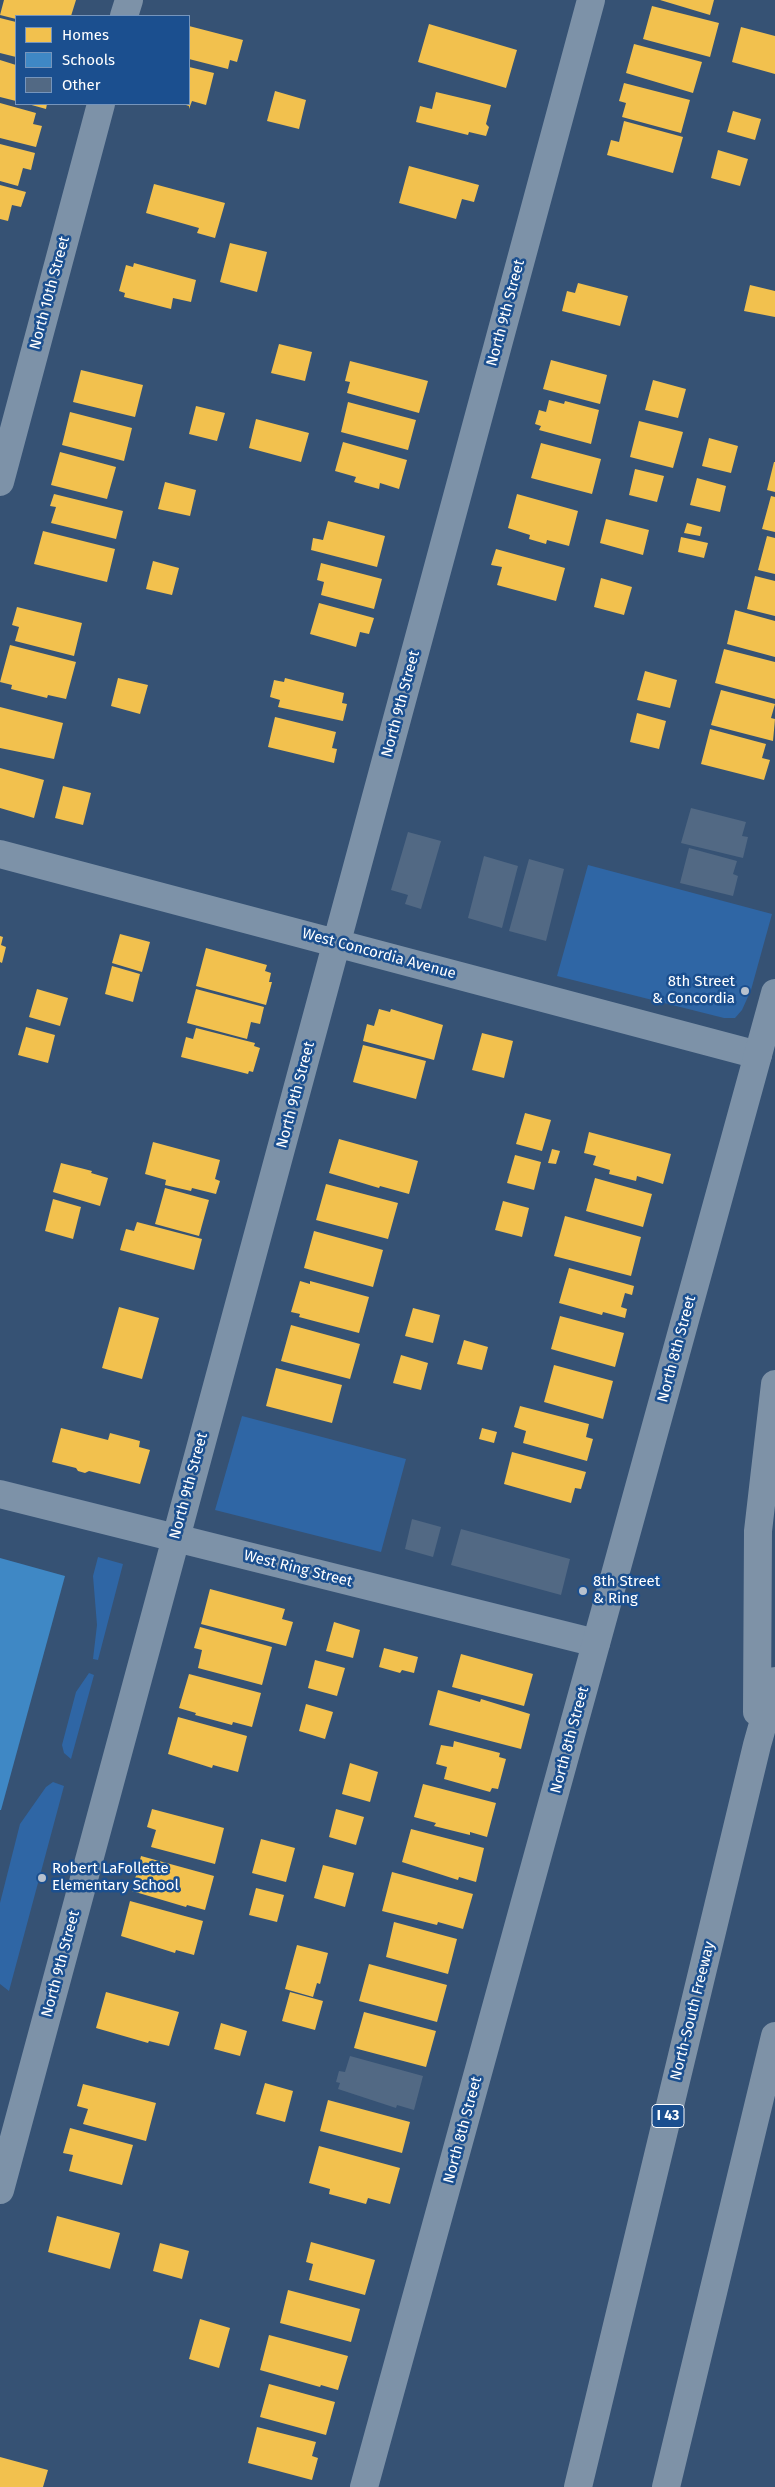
<!DOCTYPE html>
<html>
<head>
<meta charset="utf-8">
<style>
	body { margin:0 }
	#map { position:relative; width:775px; height:2487px; overflow:hidden; background:#365274; font-family:"Fira Sans",sans-serif }
	canvas { display:block }
	.legend { position:absolute; left:15px; top:15px; width:175px; height:90px; box-sizing:border-box; background:#1b4f8f; border:1px solid #7695bc; margin:0; padding:6px 9px; list-style:none; font-size:15px; color:#fff }
	.legend li { display:flex; align-items:center; gap:10px; height:25px }
	.legend b { width:25px; border:1px solid #7695bc }
</style>
</head>
<body>
<div id="map">
<canvas width="775" height="2487"></canvas>
<ul class="legend">
<li><b style="height:14px;background:#f2c14e"></b>Homes</li>
<li><b style="height:14px;background:#3f88c5"></b>Schools</li>
<li><b style="height:14px;background:#526984"></b>Other</li>
</ul>
</div>
<script>
const g = document.querySelector('canvas').getContext('2d');
g.lineJoin = 'round';
function fillPath(path, color) { g.fillStyle = color; g.fill(path, 'evenodd'); }
const poly = rows => new Path2D(rows.map(r => 'M' + r).join(''));
function trace(path, color, width, dash) { g.strokeStyle = color; g.lineWidth = width; g.lineCap = dash ? 'butt' : 'round'; g.setLineDash(dash || []); g.stroke(path); }
function drawText(font, color, halo, rows, align = 'center') {
  g.font = font + ' "Fira Sans",sans-serif'; g.lineWidth = 5; g.setLineDash([]); g.textBaseline = 'middle'; g.strokeStyle = halo; g.fillStyle = color; for (const [text, x, y, turn = 0] of rows) {
    g.save(); g.translate(x, y); g.rotate((+turn || 0) * Math.PI / 180); g.textAlign = isNaN(turn) ? turn : align; if (halo) g.strokeText(text, 0, 0); g.fillText(text, 0, 0); g.restore();
  }
}
const green = poly([
	[588,865,772,914,751,990,742,1010,735,1018,724,1018,557,976],
	[242,1416,406,1459,381,1552,215,1510],
	[98,1557,123,1564,98,1660,93,1659,97,1625,93,1576],
	[89,1673,94,1675,71,1759,64,1753,62,1745,76,1692],
	[53,1782,64,1786,9,1991,0,1984,0,1903,20,1824,46,1787]
]);
const homes = poly([
	[4,0,76,0,71,16,16,16,16,19,0,15],
	[660,0,714,0,710,15],
	[652,6,719,23,710,57,643,39],
	[0,18,16,22,16,57,0,53],
	[429,24,517,50,506,88,418,62],
	[189,26,243,40,237,62,230,60,228,69,189,59],
	[741,27,775,36,775,74,732,62],
	[634,44,702,62,693,93,626,73],
	[0,60,16,65,16,101,0,97],
	[189,67,214,73,206,105,192,101,189,109,189,106,183,104,189,104],
	[624,83,690,100,681,133,622,117,626,103,619,101],
	[275,91,306,100,299,129,267,121],
	[436,92,491,105,486,124,489,127,486,136,469,132,468,135,416,122,420,106,432,109],
	[0,103,36,113,33,124,42,126,36,147,0,138],
	[28,104,47,104,46,109],
	[733,111,761,119,755,140,727,132],
	[624,121,683,137,673,173,607,155,611,140,619,142],
	[0,144,35,153,31,170,23,168,18,186,0,181],
	[718,150,748,159,740,186,711,178],
	[409,166,479,185,474,202,462,199,456,219,399,203],
	[154,184,225,203,215,238,197,233,199,228,146,213],
	[0,185,26,192,21,207,12,205,8,221,0,219],
	[230,243,267,252,257,292,220,282],
	[134,263,196,280,191,302,173,298,171,309,124,297,125,293,119,291,126,265,133,267],
	[578,283,628,296,620,326,562,311,567,291,575,293],
	[750,285,775,291,775,317,744,311],
	[279,344,312,352,305,381,271,373],
	[551,360,607,375,600,404,543,389],
	[350,361,428,381,419,413,347,393,350,382,345,381],
	[81,370,143,385,135,417,73,402],
	[653,380,686,389,678,418,645,410],
	[549,400,564,404,565,401,599,410,591,444,539,430,541,426,535,424,539,410,546,412],
	[348,402,416,420,408,450,341,432],
	[196,406,225,413,217,441,189,434],
	[70,412,132,428,124,461,62,445],
	[256,419,309,433,301,462,249,448],
	[639,421,683,432,673,468,630,457],
	[709,438,738,446,731,473,702,466],
	[343,442,407,460,399,489,380,483,379,489,354,482,356,477,335,471],
	[541,443,601,459,592,494,531,478],
	[60,452,116,467,107,499,51,485],
	[774,462,775,462,775,492,767,490],
	[635,469,664,476,657,502,629,495],
	[697,478,726,486,720,512,690,505],
	[165,482,196,490,190,516,158,509],
	[54,494,123,511,116,539,51,523,56,507,50,506],
	[517,494,578,511,569,546,547,540,546,544,529,539,530,535,508,528],
	[771,496,775,497,775,532,762,529],
	[606,519,649,530,643,555,600,543],
	[328,521,385,536,377,567,311,550,313,538,323,540],
	[687,523,702,527,700,536,684,533],
	[43,531,115,549,107,582,34,564],
	[767,536,775,538,775,574,758,570],
	[681,537,708,543,704,558,678,552],
	[496,549,565,568,556,601,497,585,502,567,491,565],
	[153,561,179,568,172,595,146,589],
	[321,563,382,579,374,609,321,595,324,582,317,580],
	[755,576,775,581,775,616,747,609],
	[601,578,632,587,624,615,594,607],
	[319,603,374,618,369,634,360,632,356,647,310,634],
	[17,607,82,623,74,656,15,641,19,627,12,625],
	[735,610,775,621,775,657,727,644],
	[10,645,76,662,66,699,48,695,47,698,11,689,12,685,0,682],
	[724,649,775,662,775,699,715,683],
	[645,671,677,680,670,708,637,700],
	[118,678,148,685,140,714,111,706],
	[285,678,344,693,342,703,347,704,343,721,278,707,280,700,270,697,274,680,284,682],
	[721,690,775,704,771,718,775,719,773,741,711,725],
	[0,707,63,723,54,759,0,748],
	[637,713,666,721,659,749,630,742],
	[275,717,336,732,332,748,337,749,334,763,268,747],
	[710,729,766,744,762,758,770,760,764,780,701,764],
	[0,768,44,780,34,818,0,808],
	[63,786,91,793,83,825,55,818],
	[120,934,150,942,142,972,112,963],
	[0,936,3,937,1,945,6,947,2,963,0,962],
	[206,948,267,965,265,971,271,973,269,982,272,982,266,1005,196,986],
	[112,966,140,974,133,1002,105,994],
	[37,989,68,998,60,1026,29,1017],
	[196,989,264,1007,260,1024,251,1022,247,1039,187,1023],
	[379,1009,390,1012,391,1009,443,1025,434,1060,363,1041,367,1024,374,1026],
	[26,1027,55,1035,48,1063,18,1055],
	[196,1028,255,1043,254,1046,260,1048,253,1072,249,1071,248,1074,181,1057,186,1037,193,1039],
	[482,1033,513,1041,504,1078,472,1070],
	[363,1045,426,1061,416,1099,353,1082],
	[525,1113,551,1120,542,1151,516,1144],
	[589,1132,671,1154,663,1184,637,1176,636,1181,609,1174,610,1170,593,1165,596,1156,584,1153],
	[339,1139,418,1161,409,1194,380,1186,379,1188,329,1173],
	[153,1142,220,1160,215,1179,220,1181,216,1194,192,1188,191,1191,165,1185,166,1180,145,1174],
	[552,1149,560,1151,556,1164,548,1163],
	[515,1155,541,1162,534,1190,507,1183],
	[61,1163,92,1171,91,1173,108,1178,100,1206,53,1192],
	[595,1178,652,1194,643,1227,586,1211],
	[326,1184,398,1203,388,1239,316,1220],
	[165,1188,209,1200,199,1236,155,1224],
	[53,1199,81,1207,73,1239,45,1231],
	[503,1201,529,1208,522,1237,495,1230],
	[565,1216,641,1237,631,1276,554,1256],
	[137,1222,202,1239,194,1270,120,1250,126,1229,134,1231],
	[314,1231,383,1250,373,1287,304,1268],
	[569,1268,634,1286,632,1295,625,1293,621,1307,627,1309,625,1318,603,1312,602,1315,559,1303],
	[300,1281,310,1284,310,1281,369,1297,359,1333,299,1317,300,1314,291,1312],
	[119,1307,159,1318,142,1379,102,1368],
	[413,1308,440,1315,433,1343,405,1336],
	[560,1316,624,1333,615,1367,551,1349],
	[291,1325,360,1344,350,1379,281,1361],
	[464,1340,488,1347,482,1370,457,1364],
	[401,1355,428,1363,421,1390,393,1383],
	[554,1365,613,1381,603,1419,544,1402],
	[276,1368,342,1385,332,1423,266,1406],
	[520,1406,589,1424,586,1437,593,1439,587,1461,523,1443,526,1431,514,1427],
	[61,1428,108,1440,110,1433,140,1441,139,1447,150,1450,140,1484,89,1471,85,1473,78,1471,76,1468,52,1462],
	[482,1428,497,1432,494,1443,479,1439],
	[512,1452,586,1472,581,1489,575,1488,571,1503,504,1484],
	[210,1589,285,1609,282,1619,293,1622,286,1646,201,1624],
	[334,1622,360,1630,353,1658,326,1651],
	[200,1627,272,1647,262,1685,198,1668,202,1650,194,1648],
	[384,1648,418,1657,414,1673,402,1670,400,1673,379,1667],
	[461,1654,533,1674,524,1706,452,1687],
	[315,1660,345,1668,337,1696,308,1688],
	[189,1674,261,1693,252,1727,233,1722,232,1725,195,1715,196,1713,179,1708],
	[438,1690,480,1702,481,1699,530,1714,521,1749,429,1725],
	[306,1704,333,1712,325,1739,299,1731],
	[178,1717,247,1736,238,1772,213,1765,212,1768,168,1754],
	[454,1741,500,1753,499,1757,506,1759,498,1789,492,1788,490,1792,444,1779,447,1767,436,1764,441,1745,453,1747],
	[350,1763,378,1772,370,1802,342,1794],
	[423,1784,496,1803,487,1837,470,1832,470,1835,434,1826,436,1823,414,1817],
	[152,1809,224,1828,215,1864,151,1847,156,1830,147,1827],
	[336,1809,364,1817,356,1845,329,1837],
	[411,1829,484,1848,476,1882,459,1877,458,1880,402,1862],
	[261,1839,295,1848,286,1882,252,1873],
	[141,1856,214,1876,205,1910,187,1905,186,1907,132,1891],
	[323,1865,354,1873,345,1907,314,1898],
	[392,1872,473,1894,463,1929,438,1922,437,1925,382,1911],
	[256,1888,284,1895,277,1922,249,1915],
	[130,1901,203,1921,194,1955,176,1950,175,1953,121,1936],
	[394,1922,457,1939,448,1974,386,1957],
	[297,1945,328,1953,320,1984,317,1983,313,1997,285,1989],
	[369,1964,447,1985,437,2022,359,2001],
	[106,1992,179,2012,169,2046,149,2041,148,2043,96,2028],
	[290,1992,323,2001,315,2030,282,2021],
	[364,2012,436,2031,426,2067,354,2048],
	[221,2023,247,2031,240,2056,214,2049],
	[265,2083,293,2091,285,2122,256,2114],
	[83,2084,156,2103,146,2141,83,2124,88,2109,77,2106],
	[328,2100,410,2122,402,2153,320,2131],
	[70,2128,133,2145,122,2185,69,2171,73,2155,63,2153],
	[319,2146,400,2168,390,2204,368,2198,366,2204,329,2194,330,2189,309,2183],
	[57,2216,120,2233,110,2269,48,2252],
	[311,2242,375,2260,365,2295,309,2280,313,2264,306,2262],
	[160,2243,189,2251,182,2279,153,2271],
	[288,2290,360,2309,351,2342,280,2323],
	[200,2319,230,2328,219,2368,189,2359],
	[269,2335,348,2356,338,2390,321,2385,320,2387,260,2370],
	[269,2384,335,2402,326,2435,260,2417],
	[257,2427,316,2442,312,2456,318,2458,312,2480,248,2463],
	[0,2457,48,2470,43,2487,0,2487]
]);
const schools = poly([
	[0,1558,65,1576,1,1810,0,1810]
]);
const building = poly([
	[691,808,746,822,742,836,748,837,743,858,681,843],
	[408,832,441,841,421,909,405,904,408,895,391,890],
	[689,848,737,861,733,874,738,876,733,896,680,883],
	[484,856,518,866,502,928,468,918],
	[529,859,564,869,546,941,509,931],
	[412,1519,441,1527,433,1557,405,1549],
	[461,1529,570,1559,561,1595,451,1565],
	[350,2056,423,2076,414,2110,397,2105,396,2108,338,2089,340,2083,336,2082,339,2071,345,2072]
]);
const minor = poly([
	[124,16,129,0],
	[0,482,101,104],
	[0,854,758,1055],
	[0,1494,596,1643],
	[0,2190,591,0]
]);
const tertiary = poly([
	[364,2487,775,993]
]);
const motorway = poly([
	[757,1712,758,1531,775,1384],
	[578,2487,757,1745,775,1681],
	[666,2487,775,2036]
]);
const markers = [
	[745,991,5,"#b9c2ce"],
	[583,1591,5,"#b9c2ce"],
	[42,1878,5,"#b9c2ce"]
];
const shields = [
	[668,2116,32]
];
const shieldNames = [
	["I 43",668,2116]
];
const streetNames = [
	["North 10th Street",50,293,-75],
	["North 9th Street",506,313,-75],
	["North 9th Street",401,704,-75],
	["West Concordia Avenue",379,954,15],
	["North 9th Street",296,1095,-75],
	["North 8th Street",677,1349,-75],
	["North 9th Street",189,1486,-75],
	["West Ring Street",298,1569,14],
	["North 8th Street",570,1740,-75],
	["North 9th Street",61,1964,-75],
	["North-South Freeway",693,2011,-76],
	["North 8th Street",463,2130,-75]
];
const poiNames = [
	["8th Street",735,982,"right"],
	["& Concordia",735,999,"right"],
	["8th Street",593,1582],
	["& Ring",593,1599],
	["Robert LaFollette",52,1869],
	["Elementary School",52,1886]
];
fillPath(green, '#2f66a5');
fillPath(homes, '#f2c14e');
fillPath(schools, '#3f88c5');
fillPath(building, '#526984');
trace(minor, '#7d92a8', 28);
trace(tertiary, '#7d92a8', 28);
trace(motorway, '#7e92a7', 28);
for (const [x, y, r, color] of markers) { const dot = new Path2D(); dot.arc(x, y, r, 0, 2 * Math.PI); g.fillStyle = color; g.fill(dot); trace(dot, '#1b4f8f', 2); }
for (const [x, y, w] of shields) { const box = new Path2D(); box.roundRect(x - w / 2, y - 11.5, w, 23, 4); g.fillStyle = '#1b4f8f'; g.fill(box); trace(box, '#fff', 1); }
drawText('bold 14px', '#fff', null, shieldNames);
drawText('15px', '#fff', '#1b4f8f', streetNames);
drawText('15px', '#fff', '#1b4f8f', poiNames, 'left');
</script>
</body>
</html>
